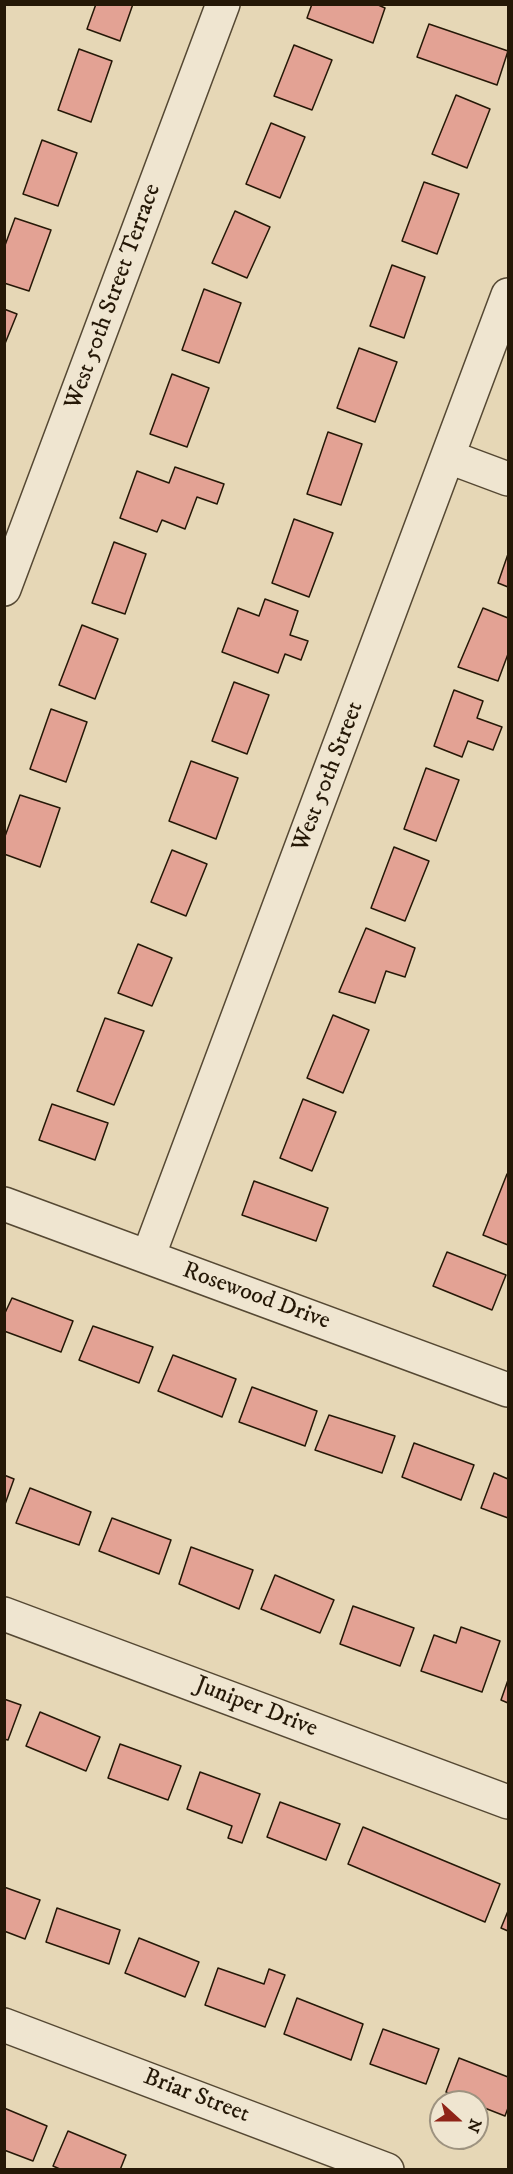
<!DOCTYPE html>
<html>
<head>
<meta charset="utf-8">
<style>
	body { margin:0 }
	#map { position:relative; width:513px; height:2174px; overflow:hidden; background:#e6d7b6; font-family:"IM FELL DW Pica",serif }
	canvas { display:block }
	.frame { position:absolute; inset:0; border:6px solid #251807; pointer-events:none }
	.north { position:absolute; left:429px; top:2090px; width:60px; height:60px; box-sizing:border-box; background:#efe5d0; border:2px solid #9e9380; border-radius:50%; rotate:111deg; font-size:16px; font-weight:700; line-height:24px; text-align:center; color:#251807 }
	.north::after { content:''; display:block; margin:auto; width:21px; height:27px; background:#8f2418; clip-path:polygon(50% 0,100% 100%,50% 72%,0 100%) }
</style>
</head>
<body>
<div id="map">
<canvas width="513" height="2174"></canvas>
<div class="frame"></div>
<div class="north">N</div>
</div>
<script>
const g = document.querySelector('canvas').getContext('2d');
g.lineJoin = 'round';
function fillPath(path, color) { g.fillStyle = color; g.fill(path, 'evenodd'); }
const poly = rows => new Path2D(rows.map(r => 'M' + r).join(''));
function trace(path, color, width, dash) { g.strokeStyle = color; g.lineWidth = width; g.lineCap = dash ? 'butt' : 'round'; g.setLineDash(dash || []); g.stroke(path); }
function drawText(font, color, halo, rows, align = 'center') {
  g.font = font + ' "IM FELL DW Pica",serif'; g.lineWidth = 4.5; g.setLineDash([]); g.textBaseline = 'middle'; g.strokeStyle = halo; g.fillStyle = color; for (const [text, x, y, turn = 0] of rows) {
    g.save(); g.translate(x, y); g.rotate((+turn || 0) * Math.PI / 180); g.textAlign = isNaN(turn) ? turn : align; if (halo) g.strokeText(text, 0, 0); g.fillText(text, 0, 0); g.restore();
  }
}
const building = poly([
	[96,4,133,4,120,41,87,29,96,4],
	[312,4,376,4,385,8,373,43,307,18,312,4],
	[429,24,508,51,497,85,417,57,429,24],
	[294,45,332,60,312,110,274,96,294,45],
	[79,49,112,61,91,122,58,110,79,49],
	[456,95,490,109,467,168,432,154,456,95],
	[271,123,305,137,280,198,246,184,271,123],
	[42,140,77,153,58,206,23,194,42,140],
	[424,182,459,194,437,254,402,241,424,182],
	[235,211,270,227,247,278,212,263,235,211],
	[15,218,51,230,29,291,4,283,4,248,15,218],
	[392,265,425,277,404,338,370,326,392,265],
	[204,289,241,303,219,363,182,350,204,289],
	[4,309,17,314,4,346,4,309],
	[359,348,397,362,375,422,337,408,359,348],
	[172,374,209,388,187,447,150,434,172,374],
	[328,432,362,444,341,505,307,494,328,432],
	[175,467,224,484,217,504,197,497,185,529,162,520,157,532,120,518,137,471,169,483,175,467],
	[294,519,333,533,309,597,272,583,294,519],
	[114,542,146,554,125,614,92,603,114,542],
	[508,554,508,587,498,583,508,554],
	[265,599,298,611,290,635,308,641,301,660,285,654,278,673,222,652,238,608,259,616,265,599],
	[483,608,508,618,508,654,498,681,458,667,483,608],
	[82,625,118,639,95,699,59,685,82,625],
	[234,682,269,695,247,754,212,741,234,682],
	[454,690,483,701,477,718,502,727,493,750,468,741,462,757,434,746,454,690],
	[51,709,87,722,66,782,30,769,51,709],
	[191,761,238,778,216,839,169,821,191,761],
	[426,768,459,780,436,841,404,829,426,768],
	[20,795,60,808,40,867,4,854,4,839,20,795],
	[394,847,429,861,405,921,371,908,394,847],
	[172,850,207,864,186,916,151,902,172,850],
	[366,928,415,948,405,977,386,971,375,1003,339,992,366,928],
	[138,944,172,958,152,1006,118,993,138,944],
	[333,1015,369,1030,343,1093,307,1078,333,1015],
	[105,1018,144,1031,114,1105,77,1091,105,1018],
	[303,1099,336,1112,312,1171,280,1158,303,1099],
	[52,1104,108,1123,95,1160,39,1140,52,1104],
	[507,1174,508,1175,508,1245,483,1235,507,1174],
	[254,1181,328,1208,316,1241,242,1215,254,1181],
	[447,1252,506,1275,492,1310,433,1286,447,1252],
	[12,1298,73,1321,61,1352,4,1331,4,1315,12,1298],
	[93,1326,153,1347,139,1383,79,1360,93,1326],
	[173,1355,236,1379,222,1417,158,1391,173,1355],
	[252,1387,317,1411,305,1446,239,1422,252,1387],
	[329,1415,395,1436,382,1473,315,1450,329,1415],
	[414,1443,474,1465,461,1500,402,1477,414,1443],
	[494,1473,508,1479,508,1518,481,1508,494,1473],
	[4,1475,14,1479,4,1507,4,1475],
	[30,1488,91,1512,79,1545,16,1523,30,1488],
	[112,1518,171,1540,159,1574,99,1551,112,1518],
	[191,1547,253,1570,239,1609,179,1584,191,1547],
	[275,1575,334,1600,320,1633,261,1609,275,1575],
	[353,1606,414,1628,400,1666,340,1644,353,1606],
	[461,1627,500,1641,482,1692,421,1671,434,1635,456,1643,461,1627],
	[508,1680,508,1703,501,1700,508,1680],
	[4,1699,21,1705,8,1740,4,1739,4,1699],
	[40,1712,100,1737,86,1771,26,1746,40,1712],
	[120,1744,181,1766,168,1800,108,1778,120,1744],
	[200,1772,260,1794,242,1843,228,1838,232,1826,187,1809,200,1772],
	[280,1802,340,1824,326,1860,267,1837,280,1802],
	[363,1827,500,1884,485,1922,348,1864,363,1827],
	[4,1887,40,1900,25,1939,4,1931,4,1887],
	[57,1908,120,1930,109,1964,46,1942,57,1908],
	[508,1911,508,1931,501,1928,508,1911],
	[139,1938,199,1962,185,1997,125,1973,139,1938],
	[218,1968,264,1984,269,1969,285,1975,265,2027,205,2005,218,1968],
	[297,1998,363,2024,351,2060,284,2034,297,1998],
	[383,2029,439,2049,426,2084,370,2064,383,2029],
	[459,2058,508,2077,508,2108,505,2116,477,2105,477,2102,470,2102,446,2092,459,2058],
	[4,2108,47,2126,33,2161,4,2150,4,2108],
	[68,2131,126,2155,120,2170,62,2170,53,2166,68,2131]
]);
const minor = poly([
	[449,457,508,479],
	[4,589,223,4],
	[4,1204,508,1390],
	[148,1257,508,295],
	[4,1614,508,1802],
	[4,2025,387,2170]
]);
const streetNames = [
	["West 50th Street Terrace",114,297,-70],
	["West 50th Street",329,777,-69],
	["Rosewood Drive",256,1297,20],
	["Juniper Drive",256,1708,21],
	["Briar Street",196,2097,21]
];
fillPath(building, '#e3a294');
trace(building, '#251807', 1.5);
trace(minor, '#554833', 36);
trace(minor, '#efe5d0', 33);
drawText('24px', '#251807', '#efe5d0', streetNames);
</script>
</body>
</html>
